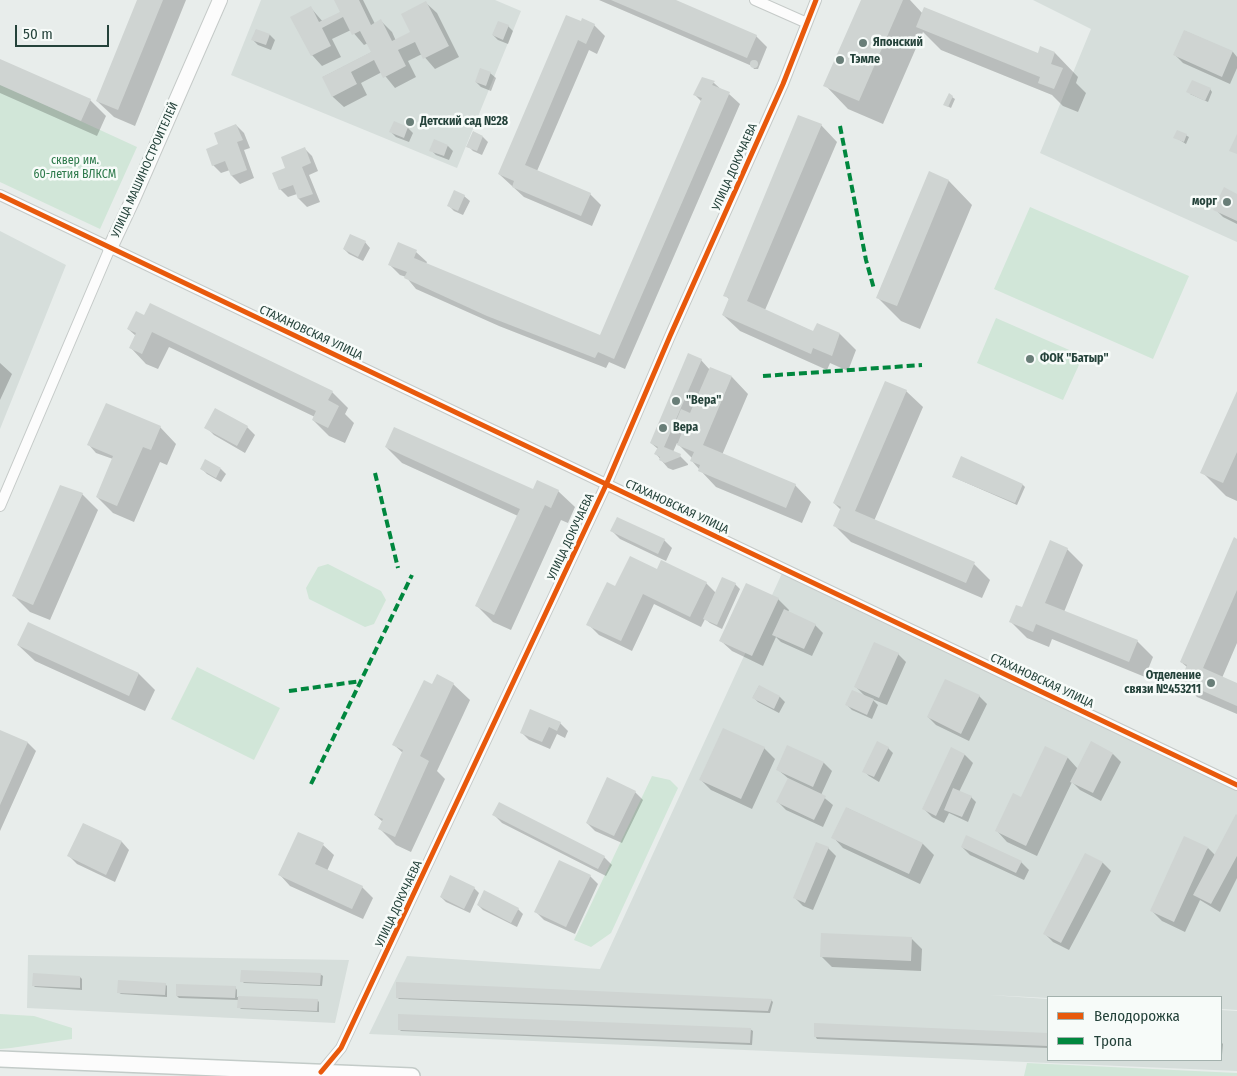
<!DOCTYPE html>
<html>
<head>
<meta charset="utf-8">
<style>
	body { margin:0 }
	#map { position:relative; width:1237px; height:1076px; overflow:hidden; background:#e8edeb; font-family:"Fira Sans Condensed",sans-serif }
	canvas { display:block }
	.legend { position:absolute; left:1047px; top:996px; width:175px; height:65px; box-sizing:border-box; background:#f7fbf9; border:1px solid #a3b1ad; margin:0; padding:6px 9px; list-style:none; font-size:15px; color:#24423a }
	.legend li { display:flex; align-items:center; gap:10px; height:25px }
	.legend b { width:25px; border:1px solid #a3b1ad }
	.scale { position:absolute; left:15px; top:25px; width:94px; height:22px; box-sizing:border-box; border:2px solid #24423a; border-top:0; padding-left:6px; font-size:15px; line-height:18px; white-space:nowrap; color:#24423a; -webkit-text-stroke:4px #f7fbf9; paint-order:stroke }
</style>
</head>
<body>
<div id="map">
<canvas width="1237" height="1076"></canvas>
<ul class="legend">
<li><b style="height:6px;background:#e8590c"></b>Велодорожка</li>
<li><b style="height:6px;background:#00873e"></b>Тропа</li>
</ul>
<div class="scale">50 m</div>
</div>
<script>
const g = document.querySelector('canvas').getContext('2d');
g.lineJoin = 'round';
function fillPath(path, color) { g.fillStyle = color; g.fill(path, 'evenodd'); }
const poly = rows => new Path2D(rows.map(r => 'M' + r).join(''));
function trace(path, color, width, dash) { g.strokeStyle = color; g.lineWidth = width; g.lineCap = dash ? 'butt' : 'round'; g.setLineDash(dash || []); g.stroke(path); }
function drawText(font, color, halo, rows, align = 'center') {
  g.font = font + ' "Fira Sans Condensed",sans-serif'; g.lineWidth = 5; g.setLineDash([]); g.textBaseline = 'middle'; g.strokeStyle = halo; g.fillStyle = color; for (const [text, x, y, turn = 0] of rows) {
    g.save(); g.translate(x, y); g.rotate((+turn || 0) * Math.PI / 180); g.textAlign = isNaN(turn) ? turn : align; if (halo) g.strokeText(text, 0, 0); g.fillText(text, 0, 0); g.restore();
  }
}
const built = poly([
	[261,0,495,0,521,11,457,168,231,75],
	[1033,0,1237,0,1237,242,1040,153,1091,29],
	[0,231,66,265,0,429],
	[784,569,1237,789,1237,1010,1221,1009,1221,997,1048,998,989,995,1048,999,1048,1060,1221,1060,1221,1010,1237,1011,1237,1071,369,1034,407,956,600,969],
	[28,955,349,960,335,1023,27,1008]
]);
const green = poly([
	[0,84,137,147,100,229,0,182],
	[1030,207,1189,276,1153,359,994,289],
	[996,318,1083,356,1063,400,977,363],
	[328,564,381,591,386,600,374,624,365,627,309,599,306,588,318,567],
	[197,667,280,708,254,760,171,719],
	[652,776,670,780,678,788,611,933,591,947,574,940],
	[0,1014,34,1016,72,1028,72,1039,11,1048,0,1049],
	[1027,1063,1237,1073,1237,1076,1024,1076]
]);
const shadow = poly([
	[138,0,186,0,135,126,114,117,97,101],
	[335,0,363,0,375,24,381,21,392,32,396,41,412,33,426,3,437,13,459,57,435,69,422,54,408,61,416,77,395,88,382,72,361,83,367,95,344,107,333,97,323,77,372,52,368,43,364,45,351,30,332,39,341,57,322,66,312,55,311,8,323,22,341,12],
	[599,0,673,0,756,36,767,47,758,69,754,69,752,66],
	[862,0,910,0,923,14,1038,54,1041,48,1055,53,1078,77,1076,83,1086,93,1078,112,1063,106,1052,95,941,50,923,32,883,124,848,109,825,85],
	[582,23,594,25,605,36,597,54,589,50,537,171,590,194,601,205,592,226,524,197,499,174],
	[508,26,513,31,508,44,498,40,493,35],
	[256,30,270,35,275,40,271,50,258,45,253,40],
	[1185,31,1233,52,1237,57,1237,68,1230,84,1183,63,1175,55],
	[0,60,90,100,106,116,97,136,0,93],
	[490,73,496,78,491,91,481,87,476,82],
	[703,78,714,83,723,91,729,94,740,104,625,369,609,362,606,368,499,326,416,289,406,277,400,275,389,264,416,252,427,262,426,264,601,337,702,102,695,95],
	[1210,89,1212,92,1208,102,1190,94],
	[949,95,955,99,951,108,945,105],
	[236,125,244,133,250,148,244,150,254,178,240,184,232,176,230,170,221,173,213,165,220,145],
	[821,125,837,142,765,310,814,332,840,334,856,350,848,371,830,363,827,370,740,331,723,315,730,300,725,295],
	[408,128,413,133,409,142,396,137,391,132],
	[1178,131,1189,137,1186,144,1175,137],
	[473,133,483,137,488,142,482,155,473,151,468,146],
	[448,146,453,151,449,160,436,155,431,150],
	[304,148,312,156,318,171,309,175,320,202,307,207,299,199,297,194,288,197,280,189,287,168],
	[929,173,949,181,972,205,920,329,901,321,877,297],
	[1237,195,1237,224,1223,217,1215,209],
	[464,196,470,201,463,215,454,211,449,206],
	[365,242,370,248,363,261,349,254,344,249],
	[136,313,332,392,348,408,345,414,354,423,345,443,329,436,313,420,315,417,169,347,158,369,146,364,130,347,136,336,128,329],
	[701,360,710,370,732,377,748,394,722,455,795,485,811,502,802,523,716,487,700,470,691,460,692,458,677,443,673,452,680,456,688,464,688,465,673,470,668,468,656,454,658,449,651,443],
	[0,363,12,374,0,400],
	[906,391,923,407,874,521,974,564,990,580,982,598,851,542,835,526,841,510,834,503],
	[1237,394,1237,501,1226,496,1202,472],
	[160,427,176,444,167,465,160,462,134,522,113,513,97,497,113,459,96,453,89,445],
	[206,427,247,427,255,435,245,453,214,435],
	[386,447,534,491,538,482,558,491,575,507,568,523,561,520,511,630,493,622,477,606,518,516,402,463],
	[202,469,221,469,226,474,221,482,207,474],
	[953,477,1023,485,1025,487,1017,505],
	[82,494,98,510,50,620,30,612,14,596],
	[612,531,664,540,672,548,666,561,620,539],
	[1237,540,1237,643,1222,678,1237,685,1237,714,1197,697,1181,681,1187,667,1181,662],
	[1067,549,1083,565,1064,612,1137,641,1153,657,1145,677,1052,639,1049,647,1027,638,1011,622,1023,609],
	[657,571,706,583,716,593,735,584,740,589,722,629,710,623,705,619,701,627,654,604,632,651,599,635,588,624,616,588],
	[778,599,789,610,788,612,815,625,823,633,812,656,781,642,776,637,763,666,732,651,721,641],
	[28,624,139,674,155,690,145,711,35,661,18,645],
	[898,654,906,662,887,705,872,699,878,705,872,719,852,710,847,705,865,696,856,687],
	[453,684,470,700,437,771,445,779,411,852,396,845,380,829,383,822,375,815,403,753,394,745,433,686],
	[759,686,780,697,785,702,779,713,758,702,753,697],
	[979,696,987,704,969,741,936,725,928,717],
	[560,723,568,731,565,738,557,734,550,749,529,740,521,732],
	[0,731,28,743,36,751,0,831],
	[788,747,824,763,832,771,821,795,833,805,823,827,786,810,778,802,789,779,777,769],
	[764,748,775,759,752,809,711,790,701,780],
	[888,748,893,753,879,782,869,776,864,771],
	[1046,748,1068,758,1078,769,1113,754,1121,762,1101,801,1080,790,1072,782,1037,856,1007,842,997,831,1022,799],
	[952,749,965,755,973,763,959,792,971,797,976,802,968,822,949,813,944,823,932,817,924,809],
	[635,792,643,800,622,843,595,831,587,823],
	[847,808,923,844,934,855,920,884,843,848,833,837],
	[494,815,604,857,612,865,606,876,502,823],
	[1237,817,1237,878,1220,912,1200,900,1185,932,1162,921,1151,910,1208,848,1216,856],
	[84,824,122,842,129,850,115,882,77,864,69,856],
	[323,845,334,855,327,871,362,887,373,898,363,919,290,886,280,875],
	[962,847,1021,862,1029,870,1024,880,970,855],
	[828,848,836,856,813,910,803,906,795,898],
	[1086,855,1103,863,1111,871,1069,950,1053,942,1045,934],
	[590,876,598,884,575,934,544,920,536,912],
	[474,888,479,893,470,913,446,902,441,897],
	[478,905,518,909,523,914,517,927,483,910],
	[911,938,922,949,921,971,832,967,821,956],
	[320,974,323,976,322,986,244,983,242,981],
	[80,977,82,979,82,990,35,987,33,985],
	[165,984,167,986,167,997,121,994,118,992],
	[235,987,237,990,237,997,317,1000,319,1002,319,1012,241,1009,239,1007,239,1000,179,998,177,996],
	[397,997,771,1000,773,1002,770,1013,399,999],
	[815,1024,1048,1034,1048,1048,817,1039,815,1036],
	[399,1029,750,1029,753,1031,752,1045,401,1031],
	[1221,1042,1223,1044,1222,1055,1221,1055]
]);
const building = poly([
	[137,0,163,0,118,110,96,101],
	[334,0,359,0,371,25,381,19,392,41,410,32,401,14,426,1,449,46,423,59,415,42,398,50,406,66,383,78,374,60,351,72,357,84,332,97,322,77,371,52,360,31,352,35,343,17,322,28,331,46,311,56,290,17,311,6,319,22,340,12],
	[611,0,676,0,757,35,747,58],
	[861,0,903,0,859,101,823,86],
	[924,7,1038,53,1040,46,1055,52,1051,64,1063,68,1054,89,1038,83,1040,77,916,27],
	[566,15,581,21,582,18,595,24,586,44,578,40,525,165,591,193,581,216,512,187,514,181,498,174],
	[498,21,509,25,503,40,492,35],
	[256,29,270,34,266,45,251,40],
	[1184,30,1233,51,1222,77,1173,55],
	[0,59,91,99,81,121,0,85],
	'750 64a4 4 0 1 1 8 0a4 4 0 1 1-8 0Z',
	[480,68,491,72,486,86,475,82],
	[702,77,715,81,712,85,730,92,614,359,598,352,595,358,487,316,404,278,407,272,388,265,398,242,417,250,414,258,600,335,702,98,693,95],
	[1192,80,1211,88,1205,101,1186,92],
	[949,93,953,96,948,107,943,105],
	[798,115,822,124,747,301,813,331,817,323,840,333,832,356,813,348,811,354,722,315,729,298,723,296],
	[394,121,408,127,404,138,389,132],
	[236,124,243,140,237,142,247,170,231,176,225,161,212,166,206,149,218,144,214,133],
	[1177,130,1187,134,1184,142,1173,138],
	[473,131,483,136,477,151,466,147],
	[1237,134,1237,154,1229,151],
	[434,139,448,145,444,156,429,151],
	[305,147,311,163,302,167,313,194,298,199,293,185,279,190,272,173,285,168,281,157],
	[929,171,949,180,897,306,876,298],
	[1224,187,1237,194,1237,221,1213,210],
	[454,190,465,195,458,211,447,206],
	[350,234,366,241,358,257,343,249],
	[150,303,333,391,328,400,339,406,328,428,312,420,316,411,152,332,142,354,129,348,136,333,127,329,136,311,144,315],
	[688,353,702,359,664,447,681,454,680,457,665,463,659,460,660,457,654,454,658,447,650,443],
	[710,367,732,376,703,445,796,484,786,508,698,471,700,465,690,461,694,452,677,445,683,430,674,426,681,409,690,413],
	[885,381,907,390,855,511,975,562,966,583,833,526,841,507,833,503],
	[1237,391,1237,452,1223,483,1200,473],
	[106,403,161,426,151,450,143,447,117,506,96,497,113,456,87,445],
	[215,408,248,426,237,446,204,428],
	[394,427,533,489,537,480,559,490,551,508,545,505,494,615,475,606,520,509,385,447],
	[961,456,1023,484,1015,503,952,477],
	[205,459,221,468,216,478,200,469],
	[60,485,83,493,33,605,12,596],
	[617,517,665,539,658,554,610,531],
	[1234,537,1237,539,1237,590,1203,668,1237,683,1237,706,1180,681,1187,665,1180,662],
	[1050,540,1068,548,1045,603,1138,640,1129,662,1036,624,1033,632,1009,622,1016,605,1022,607],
	[630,556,657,569,661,560,707,582,690,617,643,594,621,641,586,625,607,582,615,586],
	[722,577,736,583,717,625,703,619],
	[746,583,779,598,752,656,719,641],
	[784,609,816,624,804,649,772,635],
	[28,622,139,673,129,696,17,645],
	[874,642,899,653,879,698,854,687],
	[437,674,454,683,420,756,429,761,395,837,378,829,383,819,374,815,403,750,392,745,424,680,432,684],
	[945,679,980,695,961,734,927,717],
	[759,685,780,696,774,709,752,698],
	[852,690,874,699,867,715,845,705],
	[530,709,561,722,557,731,549,727,542,742,520,733],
	[723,728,765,747,741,799,699,780],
	[0,730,28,742,0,805],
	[877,741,889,747,874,777,862,772],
	[1091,741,1113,753,1093,793,1070,782],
	[787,745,824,762,813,787,776,770],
	[1045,746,1068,757,1026,846,995,831,1013,793,1021,797],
	[951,747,965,754,936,816,922,809],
	[607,777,636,791,614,836,586,823],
	[788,778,826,796,814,820,776,802],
	[953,788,972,796,962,817,944,810],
	[499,802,605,856,598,869,492,815],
	[846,807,923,843,909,874,831,838],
	[1236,814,1237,815,1237,856,1211,904,1193,895],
	[83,823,122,841,106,875,67,856],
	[298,832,324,843,315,864,363,886,352,909,278,875],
	[966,835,1022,861,1016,873,961,847],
	[1184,836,1208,847,1174,922,1150,911],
	[816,842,829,847,805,903,793,898],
	[1085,853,1103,862,1061,943,1043,934],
	[559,860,591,875,566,927,534,912],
	[450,875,475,887,464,909,440,897],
	[484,890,519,908,511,923,477,905],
	[821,933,912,937,911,961,820,957],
	[241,970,321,973,320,985,240,982],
	[33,973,80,976,80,988,32,986],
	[118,980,166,983,165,995,117,993],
	[396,982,772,999,768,1011,396,998],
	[176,984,236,986,235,998,176,996],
	[238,996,318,999,317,1011,237,1008],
	[398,1014,751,1028,750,1043,398,1030],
	[814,1023,1048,1033,1048,1046,814,1037]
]);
const minor = poly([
	[755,0,807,23],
	[0,195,1237,785],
	[0,506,110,248],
	[321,1072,341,1048,606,485,670,336,783,84,816,0]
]);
const tertiary = poly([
	[110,248,133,199,220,0]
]);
const secondary = poly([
	[0,1059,412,1076]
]);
const quiet = poly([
	[840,126,866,260,874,289],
	[763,376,922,365],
	[375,473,398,568],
	[289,691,361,681],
	[311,784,412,575]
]);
const cycleway = poly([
	[0,195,1237,785],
	[321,1072,341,1048,606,485,670,336,783,84,816,0]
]);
const markers = [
	[863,43,5,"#697e78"],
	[840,60,5,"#697e78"],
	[410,122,5,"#697e78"],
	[1227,202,5,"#697e78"],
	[1030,359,5,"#697e78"],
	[676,401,5,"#697e78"],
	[663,428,5,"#697e78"],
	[1211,683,5,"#697e78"]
];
const poiNames = [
	["Японский",873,43],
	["Тэмле",850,60],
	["Детский сад №28",420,122],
	["морг",1217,202,"right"],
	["ФОК \"Батыр\"",1040,359],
	["\"Вера\"",686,401],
	["Вера",673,428],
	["Отделение",1201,676,"right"],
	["связи №453211",1201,690,"right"]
];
const parkNames = [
	["сквер им.",75,161],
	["60-летия ВЛКСМ",75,175]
];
const streetNames = [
	["УЛИЦА ДОКУЧАЕВА",735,167,-66],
	["УЛИЦА МАШИНОСТРОИТЕЛЕЙ",145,170,-66],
	["СТАХАНОВСКАЯ УЛИЦА",311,333,25],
	["СТАХАНОВСКАЯ УЛИЦА",677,507,25],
	["УЛИЦА ДОКУЧАЕВА",571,537,-65],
	["СТАХАНОВСКАЯ УЛИЦА",1042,681,25],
	["УЛИЦА ДОКУЧАЕВА",399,904,-65]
];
fillPath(built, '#d6dedb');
fillPath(green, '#d1e6d8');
fillPath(shadow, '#0003');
fillPath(building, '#cfd4d2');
trace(minor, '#c5cac8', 12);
trace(tertiary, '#c5cac8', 16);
trace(secondary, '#c3cbc8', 18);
trace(minor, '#fcfcfc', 10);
trace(tertiary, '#fcfcfc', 14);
trace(secondary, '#fcfcfc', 15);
trace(quiet, '#00873e', 4, [8, 4]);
trace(cycleway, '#e8590c', 5);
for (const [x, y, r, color] of markers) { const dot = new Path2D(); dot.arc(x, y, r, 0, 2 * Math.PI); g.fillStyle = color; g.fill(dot); trace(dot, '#f7fbf9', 2); }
drawText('bold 12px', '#24423a', '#f7fbf9', poiNames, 'left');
drawText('12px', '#2d7a4b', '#f7fbf9', parkNames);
drawText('12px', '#24423a', '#f7fbf9', streetNames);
</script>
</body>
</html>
